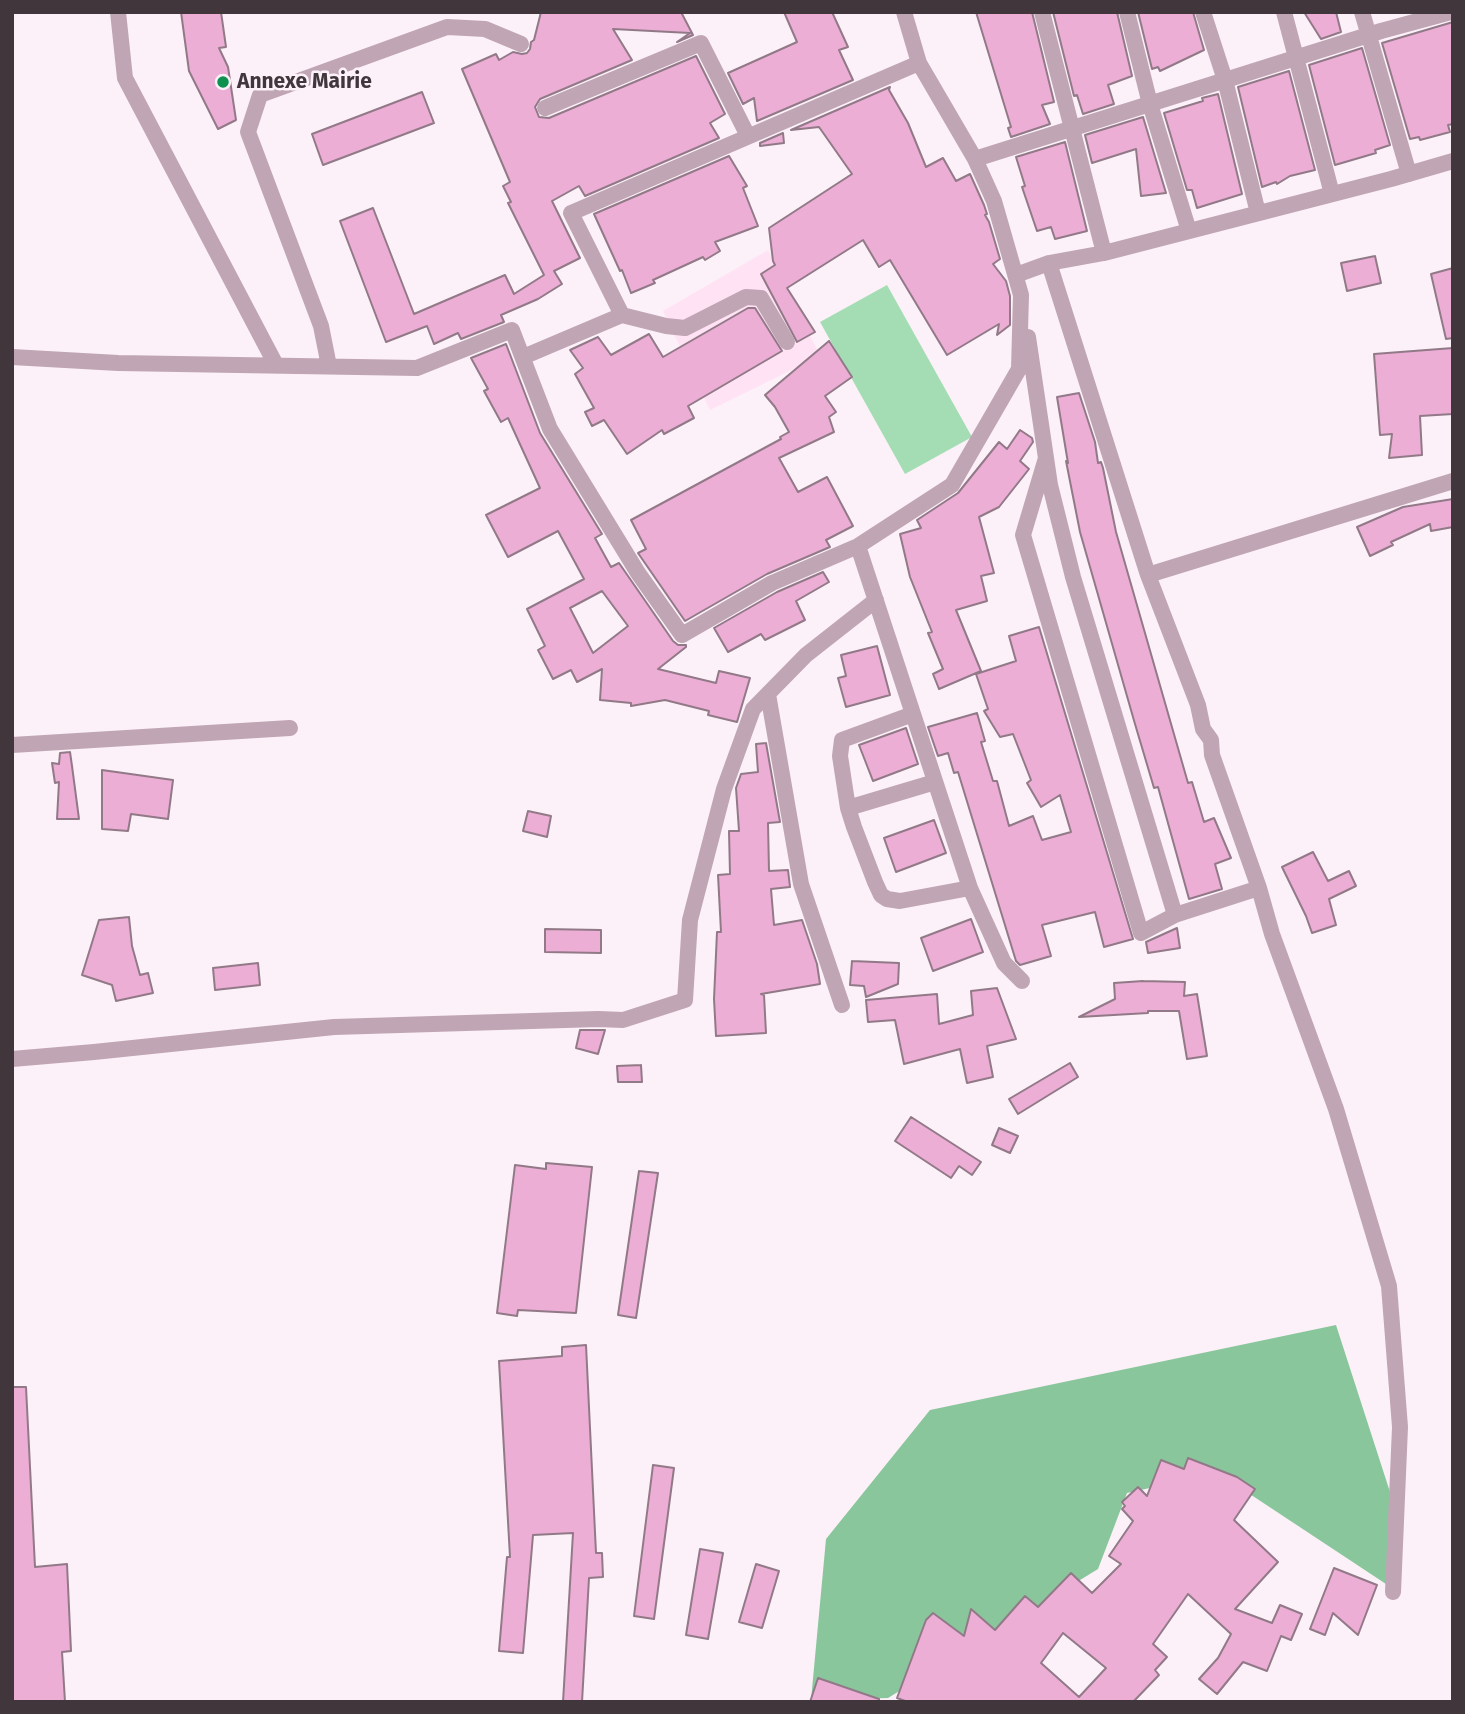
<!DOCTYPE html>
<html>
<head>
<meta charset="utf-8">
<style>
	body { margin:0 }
	#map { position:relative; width:1465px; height:1714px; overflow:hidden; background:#fcf1f8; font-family:"Fira Sans",sans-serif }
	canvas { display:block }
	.frame { position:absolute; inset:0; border:14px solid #40363c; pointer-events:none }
</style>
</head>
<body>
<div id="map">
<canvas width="1465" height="1714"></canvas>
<div class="frame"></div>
</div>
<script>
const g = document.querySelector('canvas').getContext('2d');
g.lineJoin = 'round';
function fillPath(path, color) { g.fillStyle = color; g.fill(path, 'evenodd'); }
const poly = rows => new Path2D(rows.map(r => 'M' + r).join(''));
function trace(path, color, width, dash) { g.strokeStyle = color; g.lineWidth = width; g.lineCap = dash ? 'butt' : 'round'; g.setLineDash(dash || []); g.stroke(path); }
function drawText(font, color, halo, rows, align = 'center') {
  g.font = font + ' "Fira Sans",sans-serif'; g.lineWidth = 5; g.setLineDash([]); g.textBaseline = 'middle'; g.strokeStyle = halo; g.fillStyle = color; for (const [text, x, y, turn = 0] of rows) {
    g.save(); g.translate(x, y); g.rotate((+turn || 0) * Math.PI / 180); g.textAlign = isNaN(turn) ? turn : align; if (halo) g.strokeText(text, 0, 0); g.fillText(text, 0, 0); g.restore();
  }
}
const built = poly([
	[768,250,820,356,710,410,663,311]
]);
const green = poly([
	[887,285,972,437,905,474,820,322]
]);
const forest = poly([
	[1336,1325,1390,1492,1389,1586,1218,1473,1127,1493,1098,1569,888,1698,811,1700,826,1539,930,1410]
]);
const building = poly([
	[181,12,221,12,226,47,219,48,228,67,236,120,218,129,189,71,181,12],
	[541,12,681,12,693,35,677,42,690,33,613,29,632,60,540,99,535,107,539,117,549,118,696,56,725,114,710,123,719,138,585,196,579,186,552,201,580,258,554,271,562,284,538,299,501,315,504,322,461,339,458,333,434,344,427,326,386,342,340,221,373,208,414,314,505,275,514,294,544,275,508,203,511,202,503,186,510,182,462,69,496,54,499,60,513,52,522,54,527,53,530,49,531,42,534,40,541,12],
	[784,12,832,12,848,47,839,50,853,80,757,121,754,98,743,104,728,73,797,42,784,12],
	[976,12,1032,12,1054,102,1042,105,1050,124,1011,137,1008,128,1011,127,976,12],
	[1053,12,1117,12,1132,76,1108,85,1114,104,1083,114,1077,95,1074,96,1053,12],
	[1138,12,1193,12,1204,50,1160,71,1158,67,1152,69,1138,12],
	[1304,12,1336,12,1341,32,1321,39,1304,12],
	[1453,22,1453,124,1448,125,1450,132,1420,140,1419,137,1410,139,1382,43,1453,22],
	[1362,48,1390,145,1375,150,1376,153,1335,165,1309,65,1362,48],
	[1289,71,1315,170,1290,176,1277,184,1276,182,1262,187,1238,87,1289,71],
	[890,87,889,90,908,123,926,167,943,158,956,181,970,174,984,205,987,214,985,215,989,222,1000,259,993,264,1006,281,1010,296,1010,325,997,335,999,324,947,355,890,260,879,267,863,240,787,288,815,332,797,342,761,274,775,265,773,261,769,228,852,174,819,127,791,130,890,87],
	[422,92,434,123,323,165,312,134,422,92],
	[1218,94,1242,194,1197,208,1192,190,1187,190,1164,113,1203,101,1202,98,1218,94],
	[1143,117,1166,193,1141,196,1136,149,1092,163,1085,135,1143,117],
	[783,133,784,143,760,146,760,143,783,133],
	[1065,142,1087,231,1055,239,1051,227,1037,231,1022,187,1025,186,1016,157,1065,142],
	[729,156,747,186,743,188,758,226,715,242,720,251,705,260,703,257,653,280,655,283,631,293,622,270,620,271,594,214,729,156],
	[1375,256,1381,283,1347,291,1341,263,1375,256],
	[1453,268,1453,338,1446,339,1431,274,1453,268],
	[748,308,755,308,782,351,688,406,694,418,664,434,662,430,627,454,604,420,592,426,585,412,594,408,575,374,583,368,570,350,598,337,611,355,649,334,663,357,748,308],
	[829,341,852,377,825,396,836,412,829,417,834,432,779,458,798,492,827,477,853,526,826,540,830,547,767,574,685,621,638,553,646,549,631,520,781,439,780,437,789,432,775,407,765,395,829,341],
	[506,344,540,433,602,534,595,538,611,567,619,563,673,641,678,645,686,645,686,647,658,669,716,683,719,671,750,678,737,722,708,715,709,711,665,700,631,706,631,703,600,700,602,669,577,682,571,670,553,679,538,650,545,646,527,609,584,579,558,531,508,557,486,515,540,488,508,418,501,422,484,391,488,389,471,358,506,344],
	[602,591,628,626,593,653,570,608,602,591],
	[1453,348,1453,414,1420,416,1422,455,1389,458,1392,434,1380,435,1374,354,1453,348],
	[1079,393,1095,442,1098,463,1101,462,1103,468,1116,532,1188,783,1192,782,1204,822,1214,818,1231,858,1215,864,1222,889,1189,899,1158,787,1154,788,1135,724,1080,532,1066,461,1068,463,1057,397,1079,393],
	[1020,430,1032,438,1033,442,1020,461,1029,469,999,507,979,517,994,573,981,576,987,601,956,610,981,671,939,689,933,674,943,669,928,633,932,632,910,577,900,534,921,528,917,520,958,493,999,442,1007,449,1020,430],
	[1453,499,1453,527,1431,531,1430,524,1391,542,1393,545,1370,556,1357,527,1403,507,1453,499],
	[823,572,829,582,796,601,805,620,765,640,761,634,728,652,714,628,777,592,823,572],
	[1039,627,1133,939,1104,947,1095,912,1042,925,1051,956,1020,965,1016,961,958,772,954,773,948,753,938,756,928,727,977,713,985,741,981,742,993,781,997,781,1009,826,1033,816,1042,840,1071,832,1060,795,1041,807,1027,783,1031,780,1013,734,1000,737,984,711,988,709,976,674,1016,661,1009,636,1039,627],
	[877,646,890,695,846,707,838,678,846,676,841,655,877,646],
	[906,728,918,764,873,781,859,745,906,728],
	[766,743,780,822,768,823,769,871,788,870,790,887,771,889,774,925,802,920,817,964,820,984,761,994,764,995,766,1033,716,1036,714,999,717,932,721,932,718,875,730,874,729,831,739,831,736,788,741,774,758,772,756,744,766,743],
	[70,752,72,766,79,819,57,819,59,782,55,783,52,763,59,764,60,753,70,752],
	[102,770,173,780,168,819,131,814,128,831,102,829,102,770],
	[528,811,551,816,547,837,523,831,528,811],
	[934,820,946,853,896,872,884,838,934,820],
	[1313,852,1328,881,1349,871,1356,886,1329,899,1336,925,1312,933,1306,916,1282,867,1313,852],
	[129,917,132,946,140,975,148,973,153,993,116,1001,112,985,82,975,99,920,129,917],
	[971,919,983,952,933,971,921,938,971,919],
	[1177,928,1180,948,1148,953,1146,942,1177,928],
	[545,929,601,930,601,953,545,952,545,929],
	[852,961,899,963,898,984,866,997,864,986,850,985,852,961],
	[258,963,260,985,215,990,213,968,258,963],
	[1143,981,1185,982,1184,996,1197,994,1207,1056,1187,1059,1179,1011,1148,1011,1148,1013,1079,1017,1115,999,1114,983,1143,981],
	[997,988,1016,1039,987,1046,993,1077,967,1083,960,1049,904,1064,895,1020,868,1022,866,1000,937,994,939,1024,973,1015,971,991,997,988],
	[580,1030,605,1030,598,1054,576,1048,580,1030],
	[1070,1063,1078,1077,1018,1114,1009,1099,1070,1063],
	[641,1065,642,1082,618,1082,617,1066,641,1065],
	[911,1117,981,1162,972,1175,959,1166,951,1178,895,1141,911,1117],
	[999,1128,1018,1136,1010,1153,992,1145,999,1128],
	[546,1163,592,1167,576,1313,518,1310,517,1316,497,1313,515,1165,546,1169,546,1163],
	[639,1171,658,1173,636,1318,618,1315,639,1171],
	[586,1345,596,1553,602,1553,603,1577,589,1578,582,1702,563,1702,573,1533,533,1535,523,1653,499,1651,507,1557,510,1557,499,1361,562,1356,562,1347,586,1345],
	[12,1387,26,1387,35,1567,67,1564,71,1651,62,1652,65,1702,13,1702,12,1387],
	[1188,1458,1237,1477,1255,1489,1234,1520,1278,1562,1235,1609,1272,1623,1280,1605,1302,1614,1291,1640,1281,1636,1267,1671,1243,1662,1217,1694,1199,1679,1218,1658,1231,1634,1188,1594,1153,1644,1167,1657,1155,1670,1159,1675,1133,1702,908,1702,897,1698,926,1620,933,1613,964,1636,971,1609,995,1630,1025,1596,1038,1607,1071,1573,1092,1593,1121,1564,1109,1556,1133,1521,1122,1509,1125,1506,1122,1502,1138,1487,1147,1496,1161,1460,1184,1469,1188,1458],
	[1063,1633,1106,1668,1079,1697,1041,1663,1063,1633],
	[653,1465,674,1468,654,1619,634,1616,653,1465],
	[700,1549,723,1553,708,1639,686,1635,700,1549],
	[756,1564,779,1571,762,1628,739,1622,756,1564],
	[1334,1568,1377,1585,1358,1635,1333,1613,1325,1635,1310,1629,1334,1568],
	[818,1678,879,1699,879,1702,810,1702,818,1678]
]);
const street = poly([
	[118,12,125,78,276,365],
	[1042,12,1104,253],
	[1127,12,1150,104,1189,231],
	[1203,12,1225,80,1258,213],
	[1284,12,1332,194],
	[1362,12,1409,174],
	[545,108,701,43,748,136],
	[975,159,1381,31,1451,12],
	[1049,263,1148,575,1198,705,1203,729,1211,740,1212,755,1259,888,1272,934,1336,1109,1389,1286,1400,1427,1393,1592],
	[1016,275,1049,263,1104,253,1391,179,1453,161],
	[622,315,666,326,685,328,746,297,761,298,787,342],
	[1028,337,1046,458,1050,485,1073,577,1175,915,1141,933,1023,535,1046,458],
	[12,357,118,363,417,368,512,330,550,429,638,573,682,635,772,583,858,546,952,485,1019,369,1021,295,994,201,975,159,919,63,904,12],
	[523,357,622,315,571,213,919,63],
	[329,366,321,326,248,132,260,95,447,27,485,29,521,44],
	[858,546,970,888,1004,963,1022,981],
	[1148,575,1453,481],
	[768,694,801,884,842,1005],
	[12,745,290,728],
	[935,782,848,808,854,827,875,882,881,895,887,899,900,901,970,888],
	[848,808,840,756,842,740,913,714],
	[1175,915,1259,888],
	[12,1059,94,1052,334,1027,598,1019,623,1020,685,1000,690,920,724,789,753,709,806,655,876,600]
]);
const markers = [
	[223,82,7,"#0e914f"]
];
const poiNames = [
	["Annexe Mairie",237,82]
];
fillPath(built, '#ffe3f4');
fillPath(green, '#a4ddb4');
fillPath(forest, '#8ac69c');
fillPath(building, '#ecaed5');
trace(building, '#927988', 2);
trace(street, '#c0a5b5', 16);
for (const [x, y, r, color] of markers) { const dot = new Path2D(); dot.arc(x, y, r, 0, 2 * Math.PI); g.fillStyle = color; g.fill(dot); trace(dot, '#fcf1f8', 2.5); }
drawText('bold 21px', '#40363c', '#fcf1f8', poiNames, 'left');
</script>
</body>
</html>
